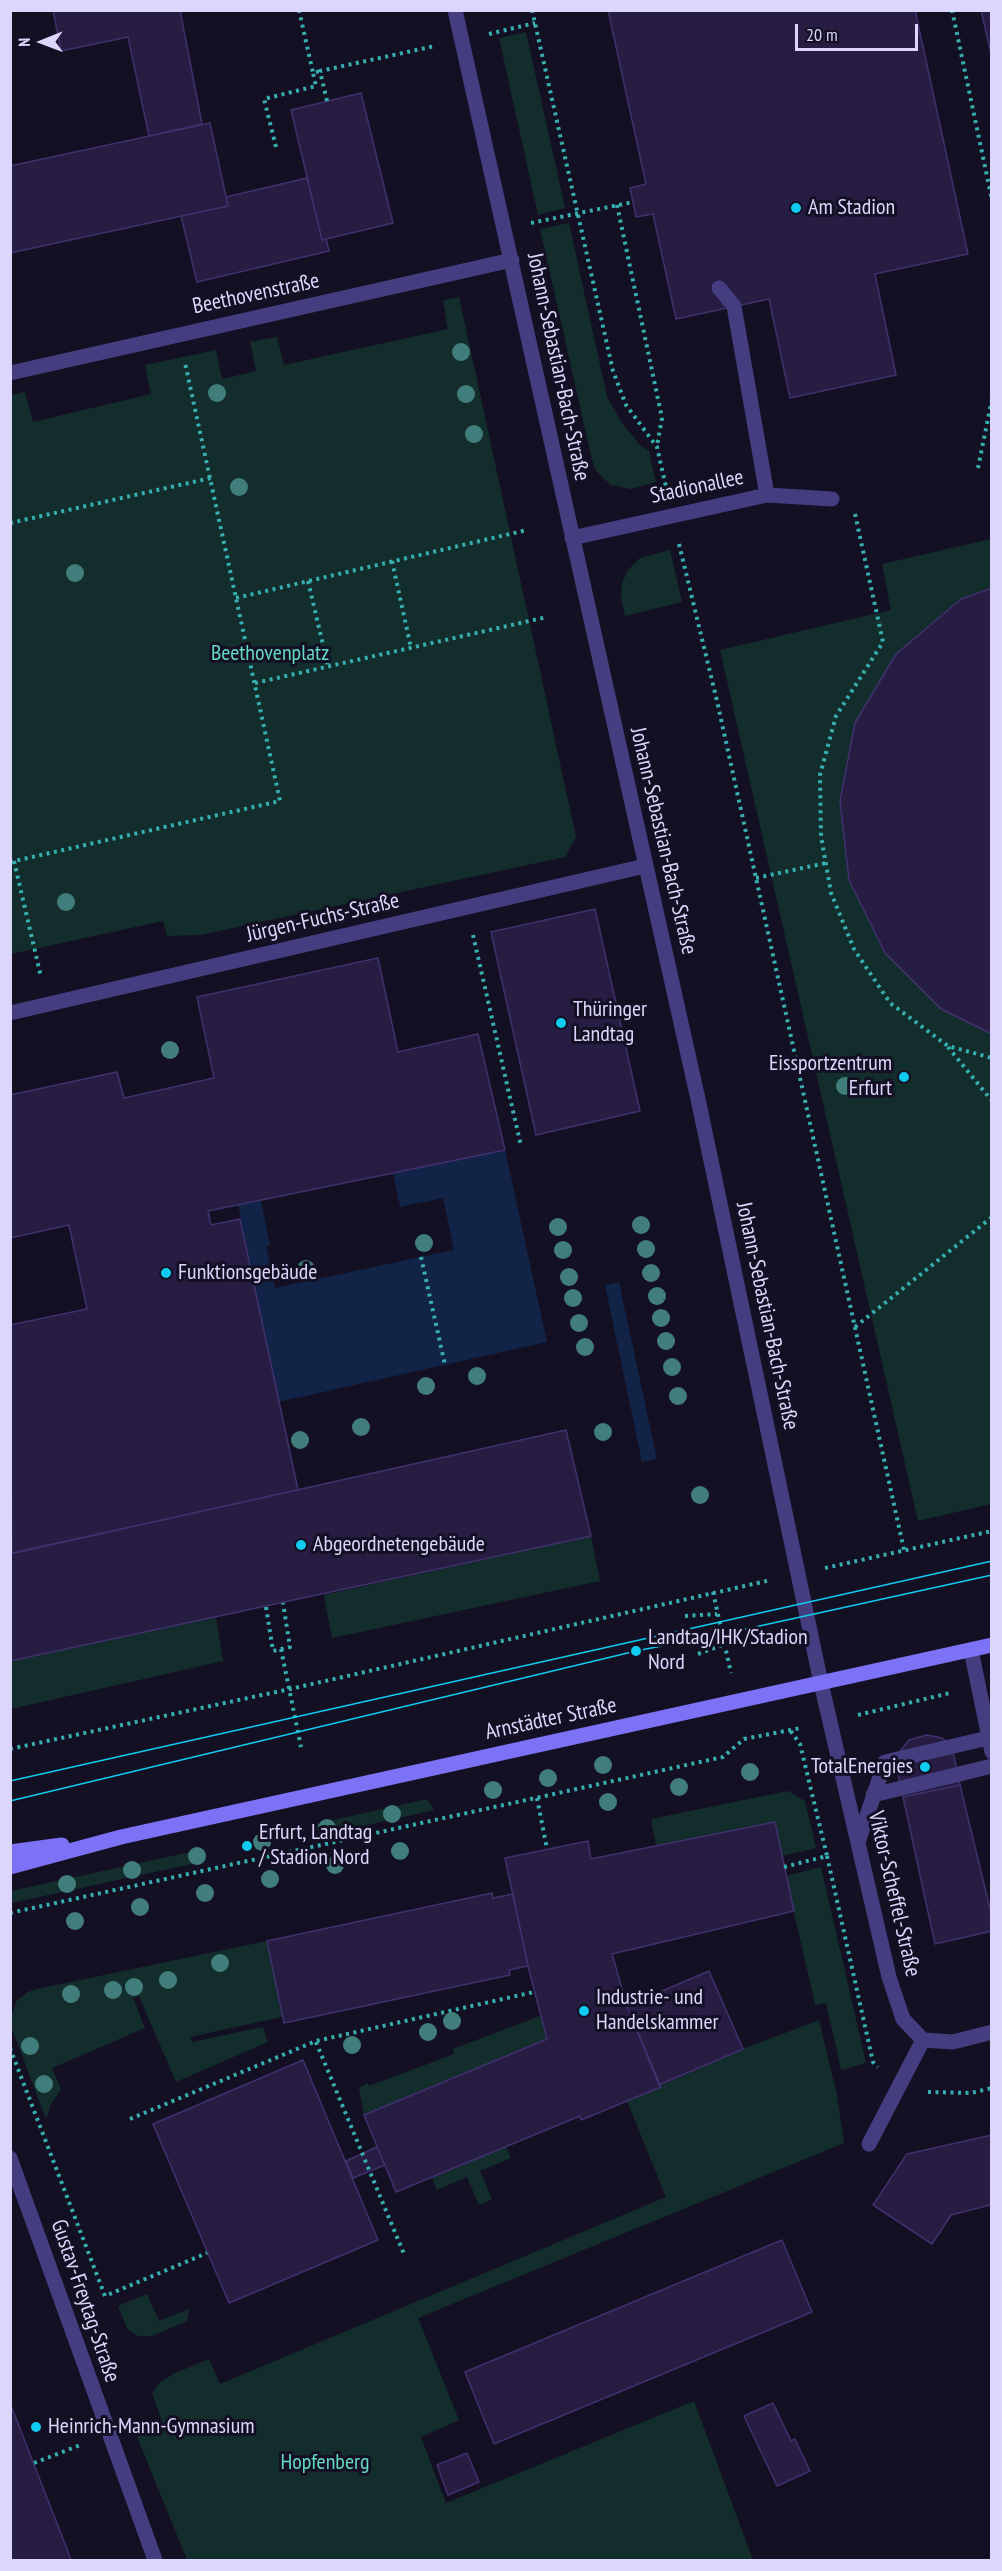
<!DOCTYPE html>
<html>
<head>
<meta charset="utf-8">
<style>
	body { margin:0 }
	#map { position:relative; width:1002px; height:2571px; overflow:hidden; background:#141024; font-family:"PT Sans Narrow",sans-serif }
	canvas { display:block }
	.frame { position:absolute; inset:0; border:12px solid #dcd5fc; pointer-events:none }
	.north { position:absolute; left:12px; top:12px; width:60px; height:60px; -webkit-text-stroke:4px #141024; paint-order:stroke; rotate:269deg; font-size:16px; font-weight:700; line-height:24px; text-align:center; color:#dcd5fc }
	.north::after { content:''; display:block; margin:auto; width:21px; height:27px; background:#dcd5fc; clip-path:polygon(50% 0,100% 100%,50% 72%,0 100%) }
	.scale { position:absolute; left:795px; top:24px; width:123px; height:27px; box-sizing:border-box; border:3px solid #dcd5fc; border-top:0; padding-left:8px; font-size:18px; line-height:21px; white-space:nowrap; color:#dcd5fc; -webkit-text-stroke:4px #141024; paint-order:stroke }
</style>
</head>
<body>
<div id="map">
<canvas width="1002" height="2571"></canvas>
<div class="frame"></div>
<div class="north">N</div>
<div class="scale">20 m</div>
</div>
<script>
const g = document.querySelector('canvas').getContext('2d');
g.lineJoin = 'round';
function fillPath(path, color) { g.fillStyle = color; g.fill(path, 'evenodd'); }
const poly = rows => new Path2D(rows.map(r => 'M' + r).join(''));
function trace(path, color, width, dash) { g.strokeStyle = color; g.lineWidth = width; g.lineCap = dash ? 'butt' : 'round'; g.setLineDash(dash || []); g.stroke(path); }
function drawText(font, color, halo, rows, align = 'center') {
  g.font = font + ' "PT Sans Narrow",sans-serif'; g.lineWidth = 6; g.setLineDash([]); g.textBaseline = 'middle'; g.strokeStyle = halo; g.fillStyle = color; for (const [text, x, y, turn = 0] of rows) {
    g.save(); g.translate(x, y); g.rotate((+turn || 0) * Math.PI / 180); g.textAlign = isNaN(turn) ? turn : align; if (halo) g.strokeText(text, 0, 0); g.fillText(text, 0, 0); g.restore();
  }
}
const green = poly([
	[526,32,565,208,538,215,499,38],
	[569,223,607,397,622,423,641,446,649,451,656,482,631,489,611,485,596,471,592,460,540,229],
	[459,297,576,837,565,857,200,935,167,936,163,921,11,954,10,426,12,426,11,395,25,392,33,422,151,394,145,365,216,350,222,379,256,371,250,342,277,337,284,365,448,329,443,300],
	[991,539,991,1504,918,1521,720,650,891,610,882,564],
	[670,550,682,602,625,616,621,598,622,583,628,570,640,558],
	[591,1536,600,1581,332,1638,324,1595],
	[216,1617,223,1661,11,1709,11,1661],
	[788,1791,805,1801,816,1848,782,1856,775,1822,656,1846,651,1819],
	[427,1799,434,1810,319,1836,316,1824],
	[204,1849,206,1861,11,1903,11,1891],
	[821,1867,866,2063,841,2070,826,2003,815,2005,786,1876],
	[267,1941,282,2017,190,2037,192,2042,263,2027,268,2042,176,2082,139,1996,133,1998,145,2028,52,2068,61,2089,51,2104,46,2119,12,2029,12,2014,17,2000,28,1992,37,1989],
	[540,2016,547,2039,364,2115,359,2088,368,2083,369,2086,454,2054,453,2049],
	[819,2020,837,2095,844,2143,418,2318,459,2420,421,2437,446,2503,694,2401,753,2560,187,2560,136,2434,163,2424,152,2393,160,2382,173,2374,209,2359,220,2384,666,2197,627,2101,743,2049],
	[506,2146,511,2158,480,2171,492,2199,479,2205,467,2177,437,2190,432,2178],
	[147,2294,159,2321,189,2309,187,2321,152,2336,138,2336,132,2333,127,2328,118,2306]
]);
const water = poly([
	[505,1150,547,1342,278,1402,238,1205,261,1201,270,1245,266,1246,275,1288,454,1250,443,1198,400,1207,393,1173],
	[619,1282,657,1459,642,1462,605,1285]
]);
const building = poly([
	[53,10,180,10,202,124,149,136,128,37,61,51,53,10],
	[608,10,915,10,968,254,875,274,896,375,790,398,769,299,676,319,653,214,636,217,633,202,630,188,646,184,608,10],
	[981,10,992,10,992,58,981,10],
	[361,93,393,223,322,240,291,110,361,93],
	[210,123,228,206,10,253,10,166,210,123],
	[307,178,322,240,326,239,329,251,197,282,181,216,228,206,226,197,307,178],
	[992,588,992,1034,941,1009,885,953,849,880,840,801,855,723,896,654,961,599,992,588],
	[595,909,640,1111,536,1135,491,932,595,909],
	[378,958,398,1052,478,1034,505,1150,208,1211,211,1225,240,1219,298,1490,12,1553,10,1325,87,1309,69,1225,10,1238,10,1095,117,1072,124,1098,214,1078,197,997,378,958],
	[566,1430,591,1536,10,1661,10,1554,566,1430],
	[927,1735,942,1738,948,1743,953,1752,960,1785,903,1797,896,1764,898,1754,909,1740,927,1735],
	[960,1785,992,1917,992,1931,935,1944,903,1797,960,1785],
	[775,1822,794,1911,612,1954,627,2006,661,2087,581,2120,580,2116,396,2192,364,2115,547,2039,528,1966,505,1858,588,1841,591,1859,775,1822],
	[492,1893,493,1898,513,1894,528,1966,509,1970,510,1975,284,2023,267,1941,492,1893],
	[709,1971,743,2049,659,2085,627,2006,709,1971],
	[303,2060,378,2240,229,2303,153,2124,303,2060],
	[992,2135,992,2208,990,2205,951,2215,932,2244,873,2205,907,2154,992,2135],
	[377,2147,385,2165,353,2178,346,2161,377,2147],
	[782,2240,812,2312,494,2444,465,2372,782,2240],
	[10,2403,67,2549,71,2560,10,2560,10,2403],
	[773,2403,791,2441,795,2439,810,2471,777,2486,744,2416,773,2403],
	[467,2453,479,2482,448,2495,437,2465,467,2453]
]);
const path = poly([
	[299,10,313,73,320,71],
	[532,10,613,371,626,405,657,447,666,487],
	[952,10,992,200],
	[489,34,535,23],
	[327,101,320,71,435,46],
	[276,147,264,99,316,86,313,73],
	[617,205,662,418,657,446],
	[531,223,633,202],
	[978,468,992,399],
	[855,514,883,642,836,716,820,775,821,836,831,893,854,949,890,1003,948,1046,992,1058],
	[10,523,211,478],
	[679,544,717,701,904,1550],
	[392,561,411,648],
	[308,581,328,666],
	[236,598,527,530],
	[255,683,547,617],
	[14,861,41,977],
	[10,862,280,801,185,363],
	[756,878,826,863],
	[473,935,521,1146],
	[948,1047,992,1101],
	[421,1257,445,1365],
	[855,1327,992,1217],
	[825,1568,992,1531],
	[713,1592,731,1673],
	[266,1607,273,1651,290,1647,283,1603],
	[685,1616,717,1614],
	[281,1649,301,1747],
	[698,1654,725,1644],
	[858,1715,950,1693],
	[10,1749,290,1689,771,1580],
	[537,1798,547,1849],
	[827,1856,873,2062,878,2067],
	[784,1867,827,1856,800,1744,790,1730],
	[10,1913,723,1757,744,1739,801,1728],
	[316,2042,404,2254],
	[10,2048,105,2296,207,2253],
	[928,2092,971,2093,992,2088],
	[130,2119,316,2041,534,1992],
	[34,2463,83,2444]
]);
const service = poly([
	[719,288,734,306,767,495],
	[572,538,767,495,832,499],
	[873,1795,992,1766],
	[858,1842,885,1762,988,1738],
	[869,2144,923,2040]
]);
const minor = poly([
	[10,373,512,260],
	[10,1013,645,866],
	[971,1650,992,1752],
	[821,1683,889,1977,903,2019,923,2040,953,2042,992,2032],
	[10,2158,155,2560]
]);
const tertiary = poly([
	[455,10,698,1099,821,1683]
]);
const secondary = poly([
	[10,1852,62,1845],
	[10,1867,121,1837,992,1645]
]);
const tram = poly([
	[10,1781,992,1561],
	[10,1801,636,1651,723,1634,992,1575]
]);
const trees = [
	[461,352],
	[217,393],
	[466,394],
	[474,434],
	[239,487],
	[75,573],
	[66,902],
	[170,1050],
	[845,1086],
	[641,1225],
	[558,1227],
	[424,1243],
	[646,1249],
	[563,1250],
	[306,1269],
	[651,1273],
	[569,1277],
	[657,1296],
	[573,1298],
	[661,1318],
	[579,1323],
	[666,1341],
	[585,1347],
	[672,1367],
	[477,1376],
	[426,1386],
	[678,1396],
	[361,1427],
	[603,1432],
	[300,1440],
	[700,1495],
	[603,1765],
	[750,1772],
	[548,1778],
	[679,1787],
	[493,1790],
	[608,1802],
	[392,1814],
	[327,1828],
	[262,1842],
	[400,1851],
	[197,1856],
	[335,1865],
	[132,1870],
	[270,1879],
	[67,1884],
	[205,1893],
	[140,1907],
	[75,1921],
	[220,1963],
	[168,1980],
	[134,1987],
	[113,1990],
	[71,1994],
	[452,2021],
	[428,2032],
	[352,2045],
	[30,2046],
	[44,2084]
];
const markers = [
	[796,208,6,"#0fcbef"],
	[561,1023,6,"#0fcbef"],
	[904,1077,6,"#0fcbef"],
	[166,1273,6,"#0fcbef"],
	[301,1545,6,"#0fcbef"],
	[636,1651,6,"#0fcbef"],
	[925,1767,6,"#0fcbef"],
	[247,1846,6,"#0fcbef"],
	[584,2011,6,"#0fcbef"],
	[36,2427,6,"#0fcbef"]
];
const poiNames = [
	["Am Stadion",808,208],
	["Thüringer",573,1010],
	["Landtag",573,1035],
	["Eissportzentrum",892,1064,"right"],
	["Erfurt",892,1089,"right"],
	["Funktionsgebäude",178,1273],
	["Abgeordnetengebäude",313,1545],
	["Landtag/IHK/Stadion",648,1638],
	["Nord",648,1663],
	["TotalEnergies",913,1767,"right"],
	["Erfurt, Landtag",259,1833],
	["/ Stadion Nord",259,1858],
	["Industrie- und",596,1998],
	["Handelskammer",596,2023],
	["Heinrich-Mann-Gymnasium",48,2427]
];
const streetNames = [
	["Beethovenstraße",256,294,-12],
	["Johann-Sebastian-Bach-Straße",558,367,78],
	["Stadionallee",697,487,-12],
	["Johann-Sebastian-Bach-Straße",663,841,77],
	["Jürgen-Fuchs-Straße",323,918,-13],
	["Johann-Sebastian-Bach-Straße",767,1316,78],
	["Arnstädter Straße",551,1719,-12],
	["Viktor-Scheffel-Straße",894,1894,77],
	["Gustav-Freytag-Straße",85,2301,71]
];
const parkNames = [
	["Beethovenplatz",270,654],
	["Hopfenberg",325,2463]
];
fillPath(green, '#132d2d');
fillPath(water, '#112346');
fillPath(building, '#271d43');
trace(building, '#40316e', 1.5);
trace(path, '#37afaf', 4, [3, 4.5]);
trace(service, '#443e80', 15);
trace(minor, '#443e80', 15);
trace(tertiary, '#443e80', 15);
trace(secondary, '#7d72f6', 15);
trace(tram, '#0fcbef', 1.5);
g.fillStyle = '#417e7b';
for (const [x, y] of trees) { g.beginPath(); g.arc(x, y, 9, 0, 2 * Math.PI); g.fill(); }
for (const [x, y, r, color] of markers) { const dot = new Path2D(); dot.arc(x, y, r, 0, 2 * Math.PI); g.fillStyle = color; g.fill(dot); trace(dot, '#141024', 2); }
drawText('22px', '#dcd5fc', '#141024', poiNames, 'left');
drawText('22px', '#dcd5fc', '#141024', streetNames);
drawText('22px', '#65d8c2', '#141024', parkNames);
</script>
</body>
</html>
